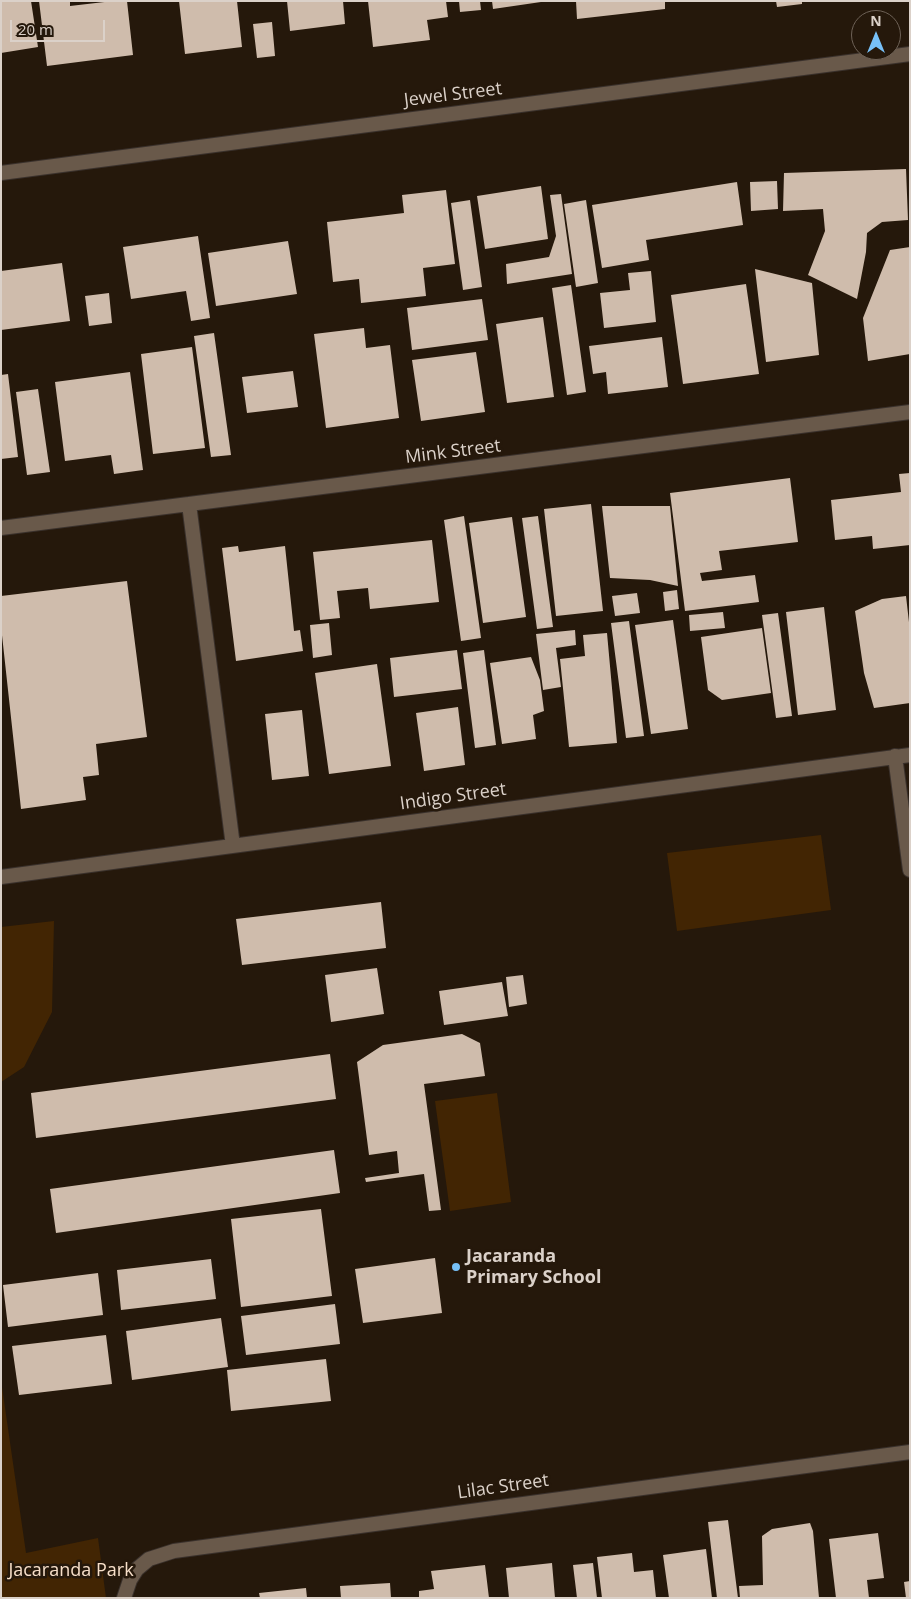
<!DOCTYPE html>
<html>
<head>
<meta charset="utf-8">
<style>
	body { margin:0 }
	#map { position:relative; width:911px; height:1599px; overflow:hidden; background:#25180b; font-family:"Open Sans",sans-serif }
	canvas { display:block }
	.frame { position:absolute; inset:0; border:2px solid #dbd1c9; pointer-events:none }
	.north { position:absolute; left:851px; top:10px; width:50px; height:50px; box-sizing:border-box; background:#25180b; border:1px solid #6e6257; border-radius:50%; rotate:0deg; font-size:14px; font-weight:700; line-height:20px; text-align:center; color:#dbd1c9 }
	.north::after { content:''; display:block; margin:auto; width:18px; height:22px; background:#77c0f7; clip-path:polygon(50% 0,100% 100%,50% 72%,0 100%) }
	.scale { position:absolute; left:10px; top:20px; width:95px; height:22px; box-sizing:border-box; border:2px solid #dbd1c9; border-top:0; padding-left:6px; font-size:15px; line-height:18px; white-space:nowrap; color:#dbd1c9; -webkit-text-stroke:4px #25180b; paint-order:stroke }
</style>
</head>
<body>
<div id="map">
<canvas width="911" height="1599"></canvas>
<div class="frame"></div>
<div class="north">N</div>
<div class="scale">20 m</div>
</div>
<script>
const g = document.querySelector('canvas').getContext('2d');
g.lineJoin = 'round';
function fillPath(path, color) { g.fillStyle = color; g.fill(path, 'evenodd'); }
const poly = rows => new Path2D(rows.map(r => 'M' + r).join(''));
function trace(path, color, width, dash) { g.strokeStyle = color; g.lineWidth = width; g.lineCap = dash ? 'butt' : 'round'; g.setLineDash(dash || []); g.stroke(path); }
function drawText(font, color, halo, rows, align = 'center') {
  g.font = font + ' "Open Sans",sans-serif'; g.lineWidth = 5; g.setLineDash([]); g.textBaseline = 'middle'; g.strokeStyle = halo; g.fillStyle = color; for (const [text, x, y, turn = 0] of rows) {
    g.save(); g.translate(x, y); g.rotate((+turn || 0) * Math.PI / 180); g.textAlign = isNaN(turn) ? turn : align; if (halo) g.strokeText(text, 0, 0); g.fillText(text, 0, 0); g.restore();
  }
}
const green = poly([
	[821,835,831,910,677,931,667,853],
	[54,921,52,1012,24,1067,1,1082,1,927],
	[497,1093,511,1202,450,1211,435,1101],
	[1,1380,26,1553,98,1538,106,1598,1,1598]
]);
const building = poly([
	[1,1,31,1,38,47,1,53],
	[39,1,70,1,70,6,113,1,127,1,133,55,47,66],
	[179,1,237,1,242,47,185,54],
	[287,1,343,1,345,24,290,31],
	[368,1,446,1,448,17,427,20,430,40,373,47],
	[459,1,480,1,481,10,460,12],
	[492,1,541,1,541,2,493,9],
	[576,1,665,1,665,9,577,19],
	[776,1,802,1,802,4,777,7],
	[272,22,275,56,257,58,253,24],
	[906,169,908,220,882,222,867,233,866,252,857,299,808,275,825,231,823,209,783,211,784,173],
	[777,181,778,209,751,211,750,182],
	[737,182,743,225,646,240,649,260,602,268,592,205],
	[541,186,548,239,485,249,477,196],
	[446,190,455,264,423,268,426,296,361,303,359,279,333,282,327,222,404,213,402,195],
	[561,194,572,274,507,284,506,264,549,257,556,236,550,195],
	[470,200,482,287,463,290,451,203],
	[586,200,598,283,576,287,564,204],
	[198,236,210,318,191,321,186,291,131,299,123,247],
	[288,241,297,294,216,306,208,253],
	[910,247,910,354,868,361,863,318,890,250],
	[62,263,70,321,1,330,1,271],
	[755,269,812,283,819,355,766,362],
	[651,271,656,322,604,328,600,293,630,290,628,273],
	[746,284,759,374,683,384,671,295],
	[571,285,586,392,567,395,552,288],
	[109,293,112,323,89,326,85,296],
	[482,299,488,340,412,350,407,308],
	[543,317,554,397,507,403,496,324],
	[364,328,366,348,390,345,399,418,326,428,314,334],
	[214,333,231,455,211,457,194,336],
	[662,337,668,387,608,394,606,372,593,374,589,346],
	[192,347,205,448,153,454,141,354],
	[476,352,485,412,421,421,412,360],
	[293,371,298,407,247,413,242,377],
	[130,372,143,470,114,474,111,455,65,461,55,382],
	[8,374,18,457,1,459,1,375],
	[38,389,50,472,27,475,16,392],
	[910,473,910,545,873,549,872,536,835,540,831,500,901,492,899,474],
	[790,478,798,542,719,551,722,570,700,573,702,581,755,575,759,602,685,611,670,493],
	[591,504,603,611,556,616,544,509],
	[602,506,670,506,678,586,650,580,610,578],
	[464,516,481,638,461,641,444,520],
	[538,516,553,627,537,629,522,518],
	[512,517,526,617,483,623,469,523],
	[432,540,439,602,370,609,368,588,337,591,340,618,320,620,313,552],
	[238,546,239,552,285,546,294,631,300,630,303,651,236,661,222,548],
	[127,581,147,737,96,744,99,775,83,777,86,800,21,809,1,626,1,596],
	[677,590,679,609,665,611,663,592],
	[637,593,640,613,615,616,612,596],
	[906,596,910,631,910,703,874,708,864,673,855,611,882,599],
	[824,607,836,710,798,715,786,612],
	[723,612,725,628,690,631,689,615],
	[778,613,792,716,776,718,762,615],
	[673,620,688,729,651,734,635,625],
	[629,621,644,736,626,738,611,623],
	[329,623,332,655,313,658,310,625],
	[762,628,771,693,722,700,708,690,701,637],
	[575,630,576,645,556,648,561,687,543,690,536,634],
	[607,633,617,743,569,747,560,659,585,656,583,635],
	[457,650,462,689,394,697,390,658],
	[484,650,496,745,475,748,463,653],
	[531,657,540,680,544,711,533,715,536,739,502,744,490,663],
	[377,664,391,766,329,774,315,673],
	[458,707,465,765,424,771,416,713],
	[302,710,309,776,272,780,265,714],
	[381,902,386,948,242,965,236,919],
	[377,968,384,1014,331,1022,325,975],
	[523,975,527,1004,509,1007,506,977],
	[502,982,508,1016,444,1025,439,991],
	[462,1034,480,1043,485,1076,424,1084,441,1210,429,1211,424,1174,366,1182,365,1178,399,1173,397,1151,369,1155,357,1062,383,1045],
	[330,1054,336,1099,36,1138,31,1093],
	[334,1150,340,1193,56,1233,50,1189],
	[321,1209,332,1296,241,1307,231,1219],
	[435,1258,442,1313,363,1323,355,1269],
	[211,1259,216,1299,121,1310,117,1270],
	[98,1273,103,1315,8,1327,3,1285],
	[335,1304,340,1344,246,1355,241,1316],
	[221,1318,228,1367,132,1380,126,1331],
	[106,1335,112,1384,19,1395,12,1346],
	[326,1359,331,1401,231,1411,227,1370],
	[728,1520,738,1598,717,1598,708,1522],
	[810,1523,813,1531,819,1598,740,1598,739,1586,763,1585,762,1536,772,1529],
	[878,1533,884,1578,867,1580,869,1598,836,1598,829,1539],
	[706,1549,712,1598,669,1598,663,1555],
	[632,1553,634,1572,653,1570,656,1598,602,1598,597,1557],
	[552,1563,555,1598,509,1598,506,1568],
	[593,1563,597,1598,577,1598,573,1565],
	[485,1565,489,1598,419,1598,419,1591,434,1589,431,1571],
	[910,1581,910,1598,906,1598,904,1582],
	[390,1583,391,1598,341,1598,340,1586],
	[306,1588,307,1598,260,1598,259,1593]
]);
const minor = poly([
	[1,173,910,54],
	[189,504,233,846],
	[1,528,910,412],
	[895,756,910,870],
	[1,877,910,755],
	[124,1598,130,1580,137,1569,149,1559,174,1551,910,1452]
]);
const markers = [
	[456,1267,5,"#77c0f7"]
];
const streetNames = [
	["Jewel Street",453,95,-7],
	["Mink Street",453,452,-7],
	["Indigo Street",453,797,-8],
	["Lilac Street",503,1487,-8]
];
const poiNames = [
	["Jacaranda",466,1257],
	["Primary School",466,1278]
];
const parkNames = [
	["Jacaranda Park",71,1571]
];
fillPath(green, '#422503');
fillPath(building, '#cfbcac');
trace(minor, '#3a312c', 16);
trace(minor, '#69594a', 14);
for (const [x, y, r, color] of markers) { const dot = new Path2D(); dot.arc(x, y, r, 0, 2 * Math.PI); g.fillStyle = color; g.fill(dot); trace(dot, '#25180b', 2); }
drawText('18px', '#dbd1c9', '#25180b', streetNames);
drawText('bold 18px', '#dbd1c9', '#25180b', poiNames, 'left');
drawText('18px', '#f7dfc9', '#25180b', parkNames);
</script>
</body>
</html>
